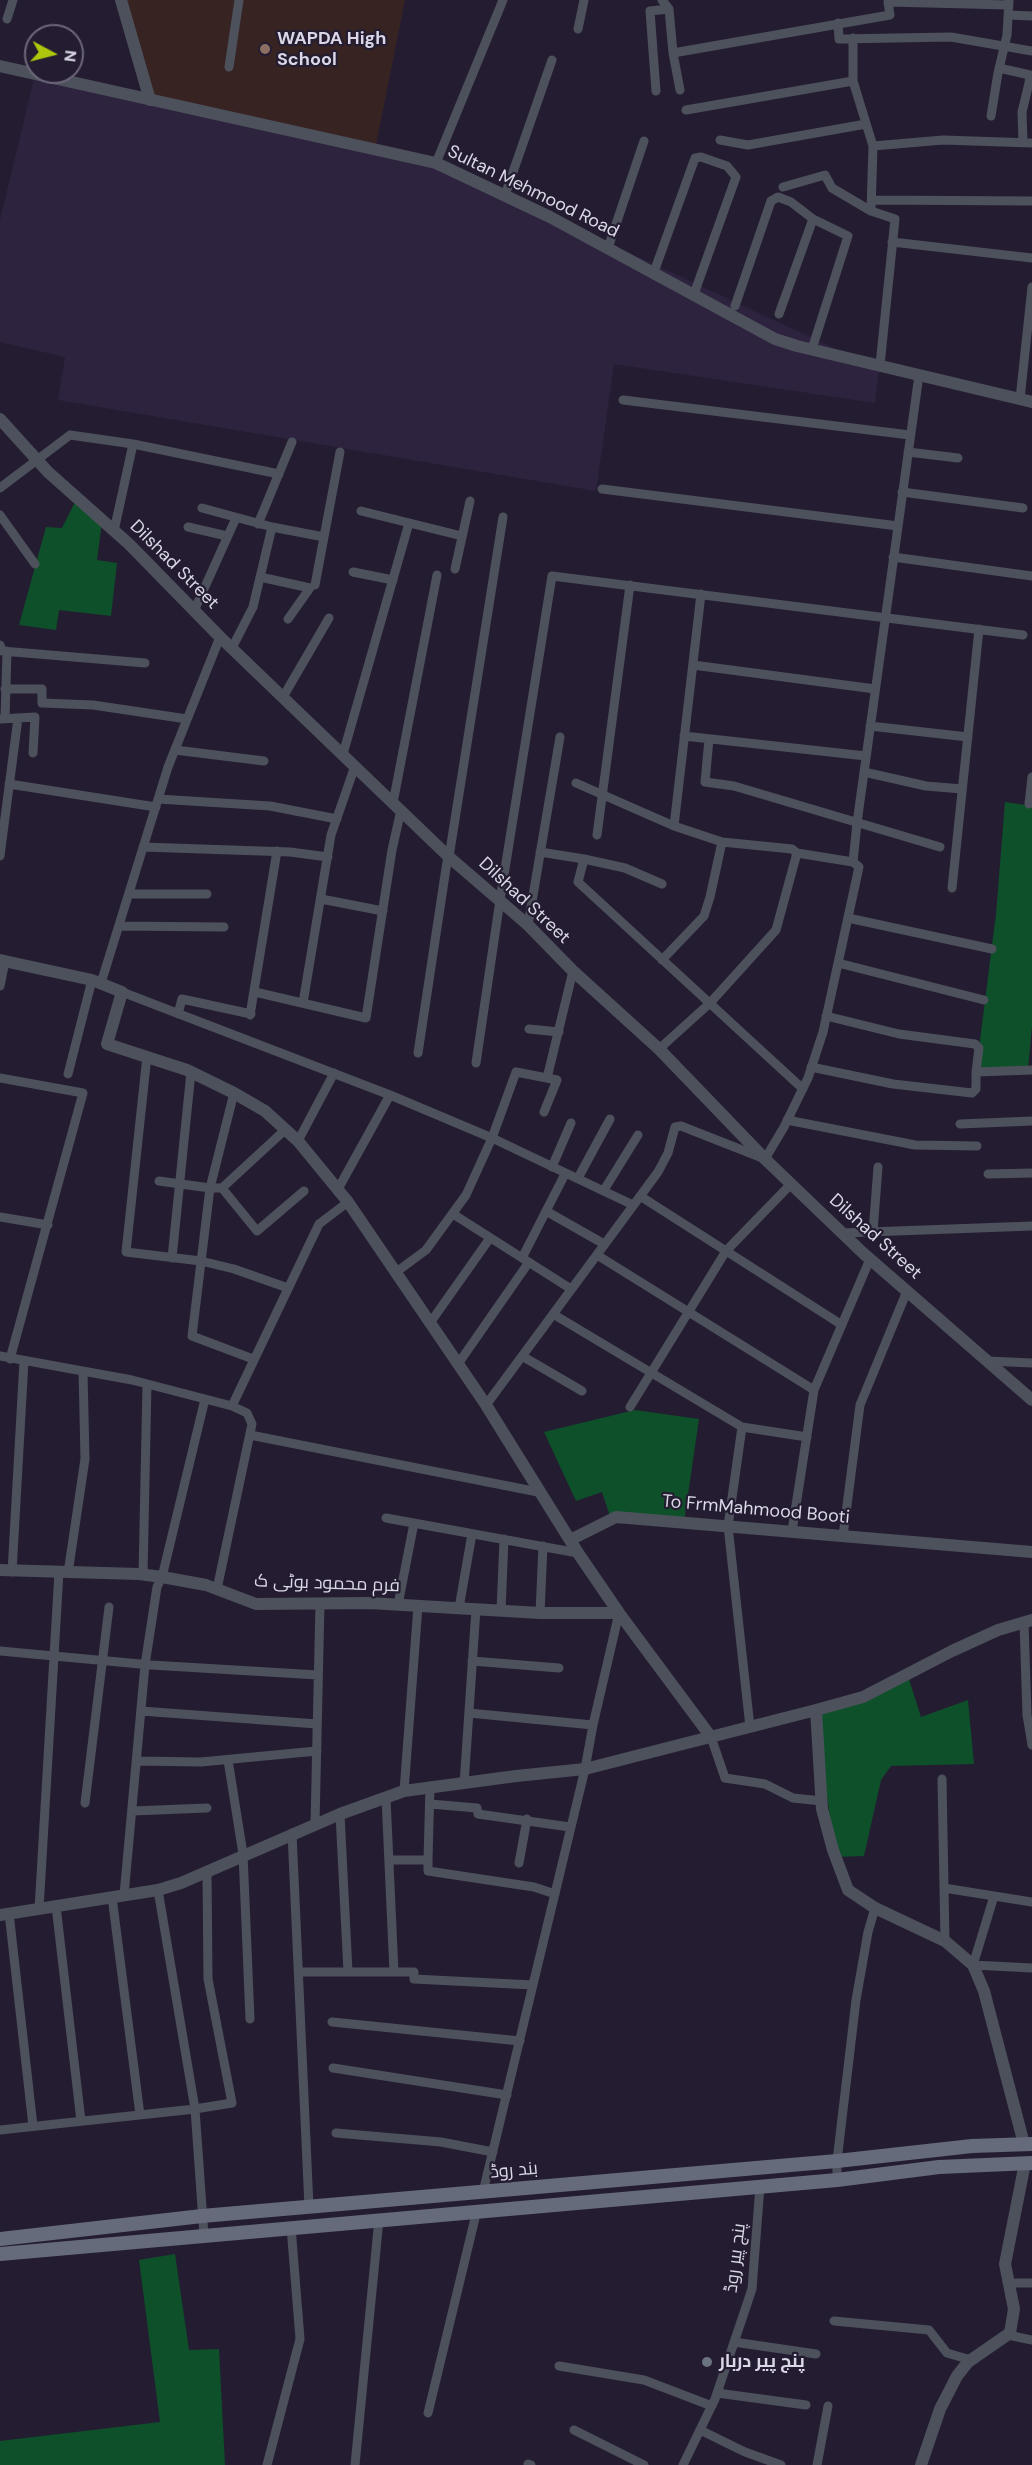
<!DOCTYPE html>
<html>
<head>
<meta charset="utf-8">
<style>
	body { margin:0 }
	#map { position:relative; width:1032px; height:2465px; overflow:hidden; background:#241d32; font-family:"DM Sans",sans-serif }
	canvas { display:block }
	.north { position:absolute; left:24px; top:24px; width:60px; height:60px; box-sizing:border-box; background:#241d32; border:2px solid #6d677a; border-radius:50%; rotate:97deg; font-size:16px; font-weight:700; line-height:24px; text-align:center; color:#dbd7e6 }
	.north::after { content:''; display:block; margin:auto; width:21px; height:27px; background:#aec60b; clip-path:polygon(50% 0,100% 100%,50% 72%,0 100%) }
</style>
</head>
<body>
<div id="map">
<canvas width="1032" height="2465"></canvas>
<div class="north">N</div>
</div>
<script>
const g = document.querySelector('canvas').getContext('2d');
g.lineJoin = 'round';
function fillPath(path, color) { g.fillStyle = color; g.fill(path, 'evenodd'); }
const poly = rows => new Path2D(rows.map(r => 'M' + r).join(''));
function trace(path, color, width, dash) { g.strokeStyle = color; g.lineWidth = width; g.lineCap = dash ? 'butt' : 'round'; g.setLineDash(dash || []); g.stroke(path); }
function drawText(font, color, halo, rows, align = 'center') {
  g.font = font + ' "DM Sans",Cairo,sans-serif'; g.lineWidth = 4.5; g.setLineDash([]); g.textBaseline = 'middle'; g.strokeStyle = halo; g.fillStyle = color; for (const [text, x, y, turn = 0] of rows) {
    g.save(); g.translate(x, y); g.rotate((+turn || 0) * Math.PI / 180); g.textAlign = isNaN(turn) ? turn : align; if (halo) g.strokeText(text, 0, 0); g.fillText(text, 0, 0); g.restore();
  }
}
const built = poly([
	[35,75,436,163,879,369,875,403,614,364,596,491,58,400,65,357,0,342,0,220]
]);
const education = poly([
	[120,0,405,0,375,150,148,97]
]);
const green = poly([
	[77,498,102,522,97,560,117,563,111,616,59,610,56,630,19,625,46,527,62,528],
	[1005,802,1032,806,1032,1026,1028,1070,976,1072,996,914],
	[635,1410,699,1419,684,1522,611,1519,602,1492,576,1501,544,1432],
	[907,1673,921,1717,968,1700,974,1764,891,1766,881,1780,864,1856,835,1857,816,1710,863,1697],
	[175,2254,189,2350,219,2349,225,2465,0,2465,0,2441,160,2422,139,2260]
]);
const minor = poly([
	[662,0,669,9,673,53,680,90],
	[1008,15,1032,16],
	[7,19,13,0],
	[838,23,839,39,951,37,1032,51],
	[578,29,584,0],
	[853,38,853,81,873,146],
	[673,53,890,15,888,2,1009,5],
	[229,67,239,0],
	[999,68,1030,75,1029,83,1032,83],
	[656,91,650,11,669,9],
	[686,110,853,81],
	[991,116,998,73,1007,35,1009,0],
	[720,140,748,145,866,124],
	[1023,142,1022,112,1029,83],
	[436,163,503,0],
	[783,187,825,175,832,188,871,211],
	[505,195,552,60],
	[872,200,1032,201],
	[892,242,1032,258],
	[608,248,644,141],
	[654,272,695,158,701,157,727,166,736,177,694,294],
	[735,306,771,201,778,197,791,202,813,219,848,236,812,349],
	[779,314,813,219],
	[880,365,895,219,871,211,873,146,943,140,1032,143],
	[1020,399,1032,287],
	[623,400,910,435],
	[908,452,958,458],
	[0,488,70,435,133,444,279,474],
	[602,489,898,526],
	[902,492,1023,508],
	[202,508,272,527,253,607,232,648],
	[361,511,462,536],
	[0,515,35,564],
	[258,524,292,442],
	[188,527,227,536],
	[272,527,324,537,340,452],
	[114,531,133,444],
	[893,557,1032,576],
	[455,569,470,501],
	[353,572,393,580],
	[260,577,310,588,288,619],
	[315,585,324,537],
	[194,611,236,518],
	[0,645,2,651,145,663],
	[693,665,875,689],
	[5,689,42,689,42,703,93,705,187,719],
	[283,697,329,618],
	[5,718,7,651],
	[0,719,35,717,33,753],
	[870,726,968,737],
	[684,736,866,756],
	[709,739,705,782,734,786,940,847],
	[175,750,264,761],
	[343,754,409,523],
	[864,772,926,786,962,789],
	[576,783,674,826,722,842,792,849,797,853,853,862],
	[9,784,156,807],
	[158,799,270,806,337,819],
	[393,803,437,575],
	[1029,804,1032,777],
	[674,826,701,594],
	[597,835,630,585],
	[143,847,290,852,328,857],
	[540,852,584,859,578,882,803,1089],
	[0,856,18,718],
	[449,857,503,517],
	[584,859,625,868,662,884],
	[952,888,979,629],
	[129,894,207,894],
	[321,899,383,911],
	[848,918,992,949],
	[528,925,560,737],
	[119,926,224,927],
	[662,960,704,916,710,897,722,842],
	[838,963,984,1000],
	[101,983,168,767,220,637],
	[0,986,5,961],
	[122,992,390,1095,492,1138,633,1205],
	[255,992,366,1018,392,850,401,810],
	[303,1003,331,835,355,766],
	[178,1014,182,999,251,1014],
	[250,1015,277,851],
	[826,1016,899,1034,975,1044,979,1048,976,1072,1032,1070],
	[529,1029,559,1032],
	[659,1049,710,1003,776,930,797,853],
	[418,1053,448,855],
	[147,1056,126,1252,201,1261,234,1269,288,1288],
	[476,1063,500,900,552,576,1023,635],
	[811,1067,893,1084,972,1093,976,1089,976,1072],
	[68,1074,92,980],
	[0,1078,83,1093,10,1359],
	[234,1093,210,1188,192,1336,253,1359],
	[544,1112,557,1080,547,1078],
	[787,1120,915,1145,977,1146],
	[960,1124,1032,1121],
	[298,1141,334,1073],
	[552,1167,571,1123],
	[988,1174,1032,1173],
	[578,1178,610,1119],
	[159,1181,210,1188,222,1188,286,1129],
	[222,1188,257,1231,304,1191],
	[338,1189,390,1095],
	[604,1190,638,1135],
	[640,1196,842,1325],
	[546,1211,604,1244],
	[453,1214,571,1289],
	[0,1217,48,1225],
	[873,1232,878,1167],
	[842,1233,1032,1226],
	[597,1255,814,1390],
	[172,1258,191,1072],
	[522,1258,565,1174],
	[395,1273,426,1250,466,1195,492,1138,516,1072,547,1078,573,971],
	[553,1314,742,1427,807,1437],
	[430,1323,490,1238],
	[0,1356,132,1380,232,1406,247,1413,252,1424,217,1589],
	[522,1356,582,1391],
	[988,1361,1032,1363],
	[458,1364,529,1262],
	[486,1405,658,1172,668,1153,675,1127,681,1126,765,1159,784,1127,808,1078,823,1032,859,867,853,862,857,823,919,375],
	[232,1406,319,1224,348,1202],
	[630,1407,726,1251,791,1184],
	[742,1427,728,1526,750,1727],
	[250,1435,538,1492],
	[386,1518,578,1553],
	[792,1531,814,1390,870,1259],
	[843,1536,860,1405,907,1291],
	[12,1572,24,1361],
	[68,1573,85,1459,83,1371],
	[143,1575,147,1384],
	[398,1605,414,1523],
	[459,1608,472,1534],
	[501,1611,504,1539],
	[540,1613,543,1546],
	[1024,1622,1027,1715,1032,1745],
	[0,1651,151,1665,318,1675],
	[472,1661,559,1668],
	[141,1711,317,1724],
	[469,1713,593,1725],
	[711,1737,725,1778,765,1784,793,1798,822,1801],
	[228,1760,243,1854,250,2019],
	[136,1761,201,1762,317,1751],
	[942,1779,945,1941],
	[464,1784,476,1609],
	[404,1791,418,1606],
	[386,1798,394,1972],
	[85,1803,109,1607],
	[430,1804,477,1808,478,1814,570,1827],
	[132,1811,207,1808],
	[340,1814,348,1972],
	[315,1824,320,1603],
	[292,1833,309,2207],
	[389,1860,428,1860,430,1786],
	[428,1860,428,1871,534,1887,555,1894],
	[519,1863,527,1819],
	[944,1888,1032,1902],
	[158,1890,195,2109,204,2235],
	[124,1895,145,1665,157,1587,162,1577,205,1399],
	[994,1896,973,1965,1032,1968],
	[112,1897,140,2115],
	[56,1906,81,2121],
	[39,1909,59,1572],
	[9,1913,33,2126],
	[299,1972,414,1972,414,1979,533,1985],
	[332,2022,520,2041],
	[333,2068,507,2095],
	[0,2130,195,2109,232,2103,208,1979,207,1872],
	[336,2133,441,2142,493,2152],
	[837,2180,837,2161,856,2000,868,1932,875,1908],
	[483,2192,585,1769,593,1725,619,1613],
	[1008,2283,1032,2283],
	[834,2321,929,2330,947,2353,971,2360],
	[1008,2335,1032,2340],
	[734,2342,816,2354],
	[559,2366,644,2380,712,2406],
	[717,2393,806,2405],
	[428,2413,477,2210],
	[574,2430,644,2465],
	[700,2430,745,2452,781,2465],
	[528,2464,531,2465],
	[267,2465,300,2339,291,2227],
	[355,2465,379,2219],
	[683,2465,715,2399,752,2289,760,2186],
	[817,2465,828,2406]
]);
const tertiary = poly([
	[121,0,150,100],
	[0,66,436,163,550,217,775,339,797,346,1032,402],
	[0,419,48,472,129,544,220,637,449,857,528,925,573,971,659,1049,765,1159,863,1253,1032,1400],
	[0,960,92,980,122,992,107,1044,187,1070,234,1093,265,1111,298,1141,348,1202,486,1405,578,1553,619,1613,711,1737],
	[570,1540,616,1517,1032,1552],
	[0,1570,139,1574,162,1577,206,1585,256,1604,369,1603,540,1613,619,1613],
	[816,1710,863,1697,952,1651,998,1630,1032,1620],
	[0,1915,158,1890,181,1883,340,1814,404,1791,516,1776,585,1769,816,1710,822,1809,833,1850,848,1890,875,1908,945,1941,973,1965,984,1991,1024,2144],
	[921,2465,940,2409,957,2376,968,2362,1010,2333,1014,2309,1005,2264,1025,2163]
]);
const secondary = poly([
	[0,2239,202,2216,837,2161,972,2146,1032,2144],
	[0,2254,837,2180,939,2167,1032,2163]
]);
const markers = [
	[265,49,6,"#8d6e63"],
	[707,2362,6,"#6b7280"]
];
const poiNames = [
	["WAPDA High",277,39],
	["School",277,60],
	["پنج پیر دربار",719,2362]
];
const streetNames = [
	["Sultan Mehmood Road",533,192,26],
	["Dilshad Street",174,565,45],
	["Dilshad Street",524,901,43],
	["Dilshad Street",875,1237,42],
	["To FrmMahmood Booti",756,1510,5],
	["فرم محمود بوٹی ک",327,1584,2],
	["بند روڈ",514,2171,-5],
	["پنج پیر روڈ",736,2258,-83]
];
fillPath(built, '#2d233f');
fillPath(education, '#362322');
fillPath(green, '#0d5029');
trace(minor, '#4d515c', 9);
trace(tertiary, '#4d515c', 12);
trace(secondary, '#666b7c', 14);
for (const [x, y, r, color] of markers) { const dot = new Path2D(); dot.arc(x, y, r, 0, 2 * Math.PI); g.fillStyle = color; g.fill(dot); trace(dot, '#241d32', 2); }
drawText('bold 18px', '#dbd7e6', '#241d32', poiNames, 'left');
drawText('18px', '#dbd7e6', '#241d32', streetNames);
</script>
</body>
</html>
